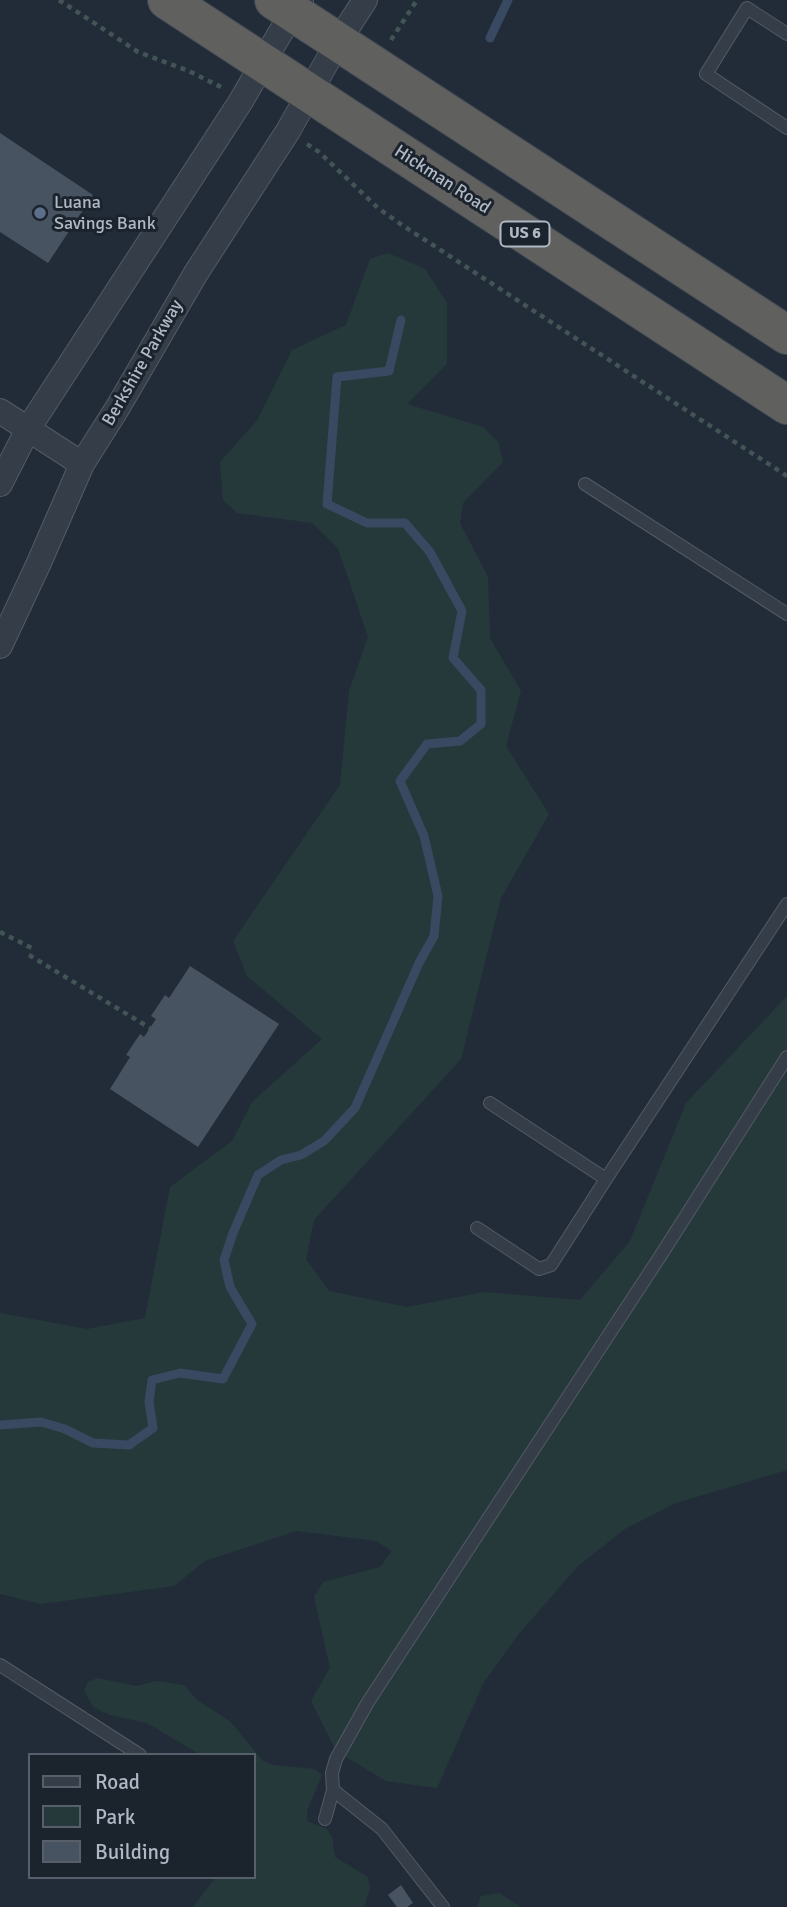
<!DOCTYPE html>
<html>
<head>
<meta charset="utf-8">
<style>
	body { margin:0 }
	#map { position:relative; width:787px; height:1907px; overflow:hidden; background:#222c38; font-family:Signika,sans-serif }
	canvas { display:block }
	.legend { position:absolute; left:28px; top:1753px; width:228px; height:126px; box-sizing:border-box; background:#1b232d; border:2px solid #575f6a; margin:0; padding:9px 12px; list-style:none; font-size:21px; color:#b0b8c5 }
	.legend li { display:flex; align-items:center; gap:14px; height:35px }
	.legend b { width:35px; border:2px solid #575f6a }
</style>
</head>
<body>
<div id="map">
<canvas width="787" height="1907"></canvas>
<ul class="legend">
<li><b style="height:9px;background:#353e48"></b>Road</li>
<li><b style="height:19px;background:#25393a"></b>Park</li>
<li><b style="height:19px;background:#485362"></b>Building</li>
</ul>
</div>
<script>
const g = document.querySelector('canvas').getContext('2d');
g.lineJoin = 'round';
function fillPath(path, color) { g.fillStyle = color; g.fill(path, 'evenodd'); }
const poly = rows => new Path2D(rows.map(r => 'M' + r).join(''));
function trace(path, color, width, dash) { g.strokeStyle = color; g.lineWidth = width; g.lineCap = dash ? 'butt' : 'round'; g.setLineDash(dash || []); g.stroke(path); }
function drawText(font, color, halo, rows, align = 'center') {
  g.font = font + ' Signika,sans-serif'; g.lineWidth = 6; g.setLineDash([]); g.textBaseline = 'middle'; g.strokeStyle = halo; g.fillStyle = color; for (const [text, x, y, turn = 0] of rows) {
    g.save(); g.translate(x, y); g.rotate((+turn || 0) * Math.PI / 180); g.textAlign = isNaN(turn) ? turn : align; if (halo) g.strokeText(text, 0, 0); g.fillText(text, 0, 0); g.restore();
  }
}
const green = poly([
	[388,253,425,269,447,303,447,364,407,404,483,427,498,442,503,462,463,503,460,523,488,577,490,638,521,691,506,746,549,814,501,898,461,1059,314,1220,306,1259,329,1291,407,1307,484,1292,580,1300,630,1241,686,1103,787,996,787,1470,676,1503,625,1529,578,1566,518,1635,484,1682,437,1788,386,1781,336,1751,311,1701,330,1668,314,1597,323,1582,380,1567,392,1551,376,1541,296,1531,205,1561,174,1586,41,1604,0,1594,0,1313,87,1329,145,1318,170,1187,232,1141,252,1102,322,1039,247,976,233,941,340,785,349,691,368,637,338,548,312,523,237,513,223,500,220,462,258,419,292,350,346,325,370,259],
	[97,1678,136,1686,156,1681,184,1685,197,1700,231,1722,263,1761,274,1765,315,1769,322,1775,307,1811,307,1821,327,1829,332,1837,335,1857,368,1877,370,1888,364,1907,193,1907,216,1877,254,1877,254,1755,201,1755,147,1723,110,1715,93,1707,84,1690,88,1682],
	[499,1893,521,1907,477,1907,481,1896]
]);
const stream = poly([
	[490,38,508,0],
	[0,1425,41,1422,65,1429,93,1443,129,1445,153,1428,149,1402,152,1380,180,1373,223,1379,252,1324,230,1287,224,1260,233,1233,258,1175,281,1160,301,1155,324,1141,355,1108,419,963,434,936,438,896,424,836,400,781,427,744,460,741,481,724,481,690,453,658,462,611,430,552,405,523,367,523,327,504,337,377,389,371,401,320]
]);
const building = poly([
	[0,133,93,195,48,263,0,232],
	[190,966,279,1024,198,1147,110,1089,130,1057,126,1055,140,1034,144,1037,156,1019,151,1016,165,995,169,998],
	[401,1885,413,1903,407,1907,397,1907,388,1895]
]);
const path = poly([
	[59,0,138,52,189,71,221,87],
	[391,40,417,0],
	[307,144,319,152,378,208,399,223,787,476],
	[0,932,32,948],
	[29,955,150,1028]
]);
const service = poly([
	[787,34,747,8,706,74,787,128],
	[585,484,787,614],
	[490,1103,606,1179,787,904],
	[477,1228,539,1269,551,1265,606,1179],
	[0,1665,140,1755],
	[325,1819,333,1790],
	[443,1907,382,1829,333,1790,332,1773,336,1759,368,1702,661,1255,787,1057]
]);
const minor = poly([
	[0,411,82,464],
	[0,484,28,429,241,101,279,35,301,1],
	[0,646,38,565,82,464,118,407,196,273,288,131,338,42,365,0]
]);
const trunk = poly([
	[167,0,787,405],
	[274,0,787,335]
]);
const markers = [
	[40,213,7,"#5c6f8a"]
];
const shields = [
	[525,234,49]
];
const shieldNames = [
	["US 6",525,234]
];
const streetNames = [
	["Hickman Road",442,180,33],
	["Berkshire Parkway",143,363,-60]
];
const poiNames = [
	["Luana",54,203],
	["Savings Bank",54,224]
];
fillPath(green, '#25393a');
trace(stream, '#384961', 9);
fillPath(building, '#485362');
trace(service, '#535b66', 14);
trace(minor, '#535b66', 26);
trace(trunk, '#404853', 40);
trace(path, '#425456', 4.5, [5, 5]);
trace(service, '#353e48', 12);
trace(minor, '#353e48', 24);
trace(trunk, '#60605e', 38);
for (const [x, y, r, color] of markers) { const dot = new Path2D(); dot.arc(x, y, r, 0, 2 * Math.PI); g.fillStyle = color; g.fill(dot); trace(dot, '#1b232d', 2.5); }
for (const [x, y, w] of shields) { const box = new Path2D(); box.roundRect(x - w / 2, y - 12.5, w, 25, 5); g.fillStyle = '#1b232d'; g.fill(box); trace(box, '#b0b8c5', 2); }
drawText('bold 16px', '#b0b8c5', null, shieldNames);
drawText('18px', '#b0b8c5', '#1b232d', streetNames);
drawText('18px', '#b0b8c5', '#1b232d', poiNames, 'left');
</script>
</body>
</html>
